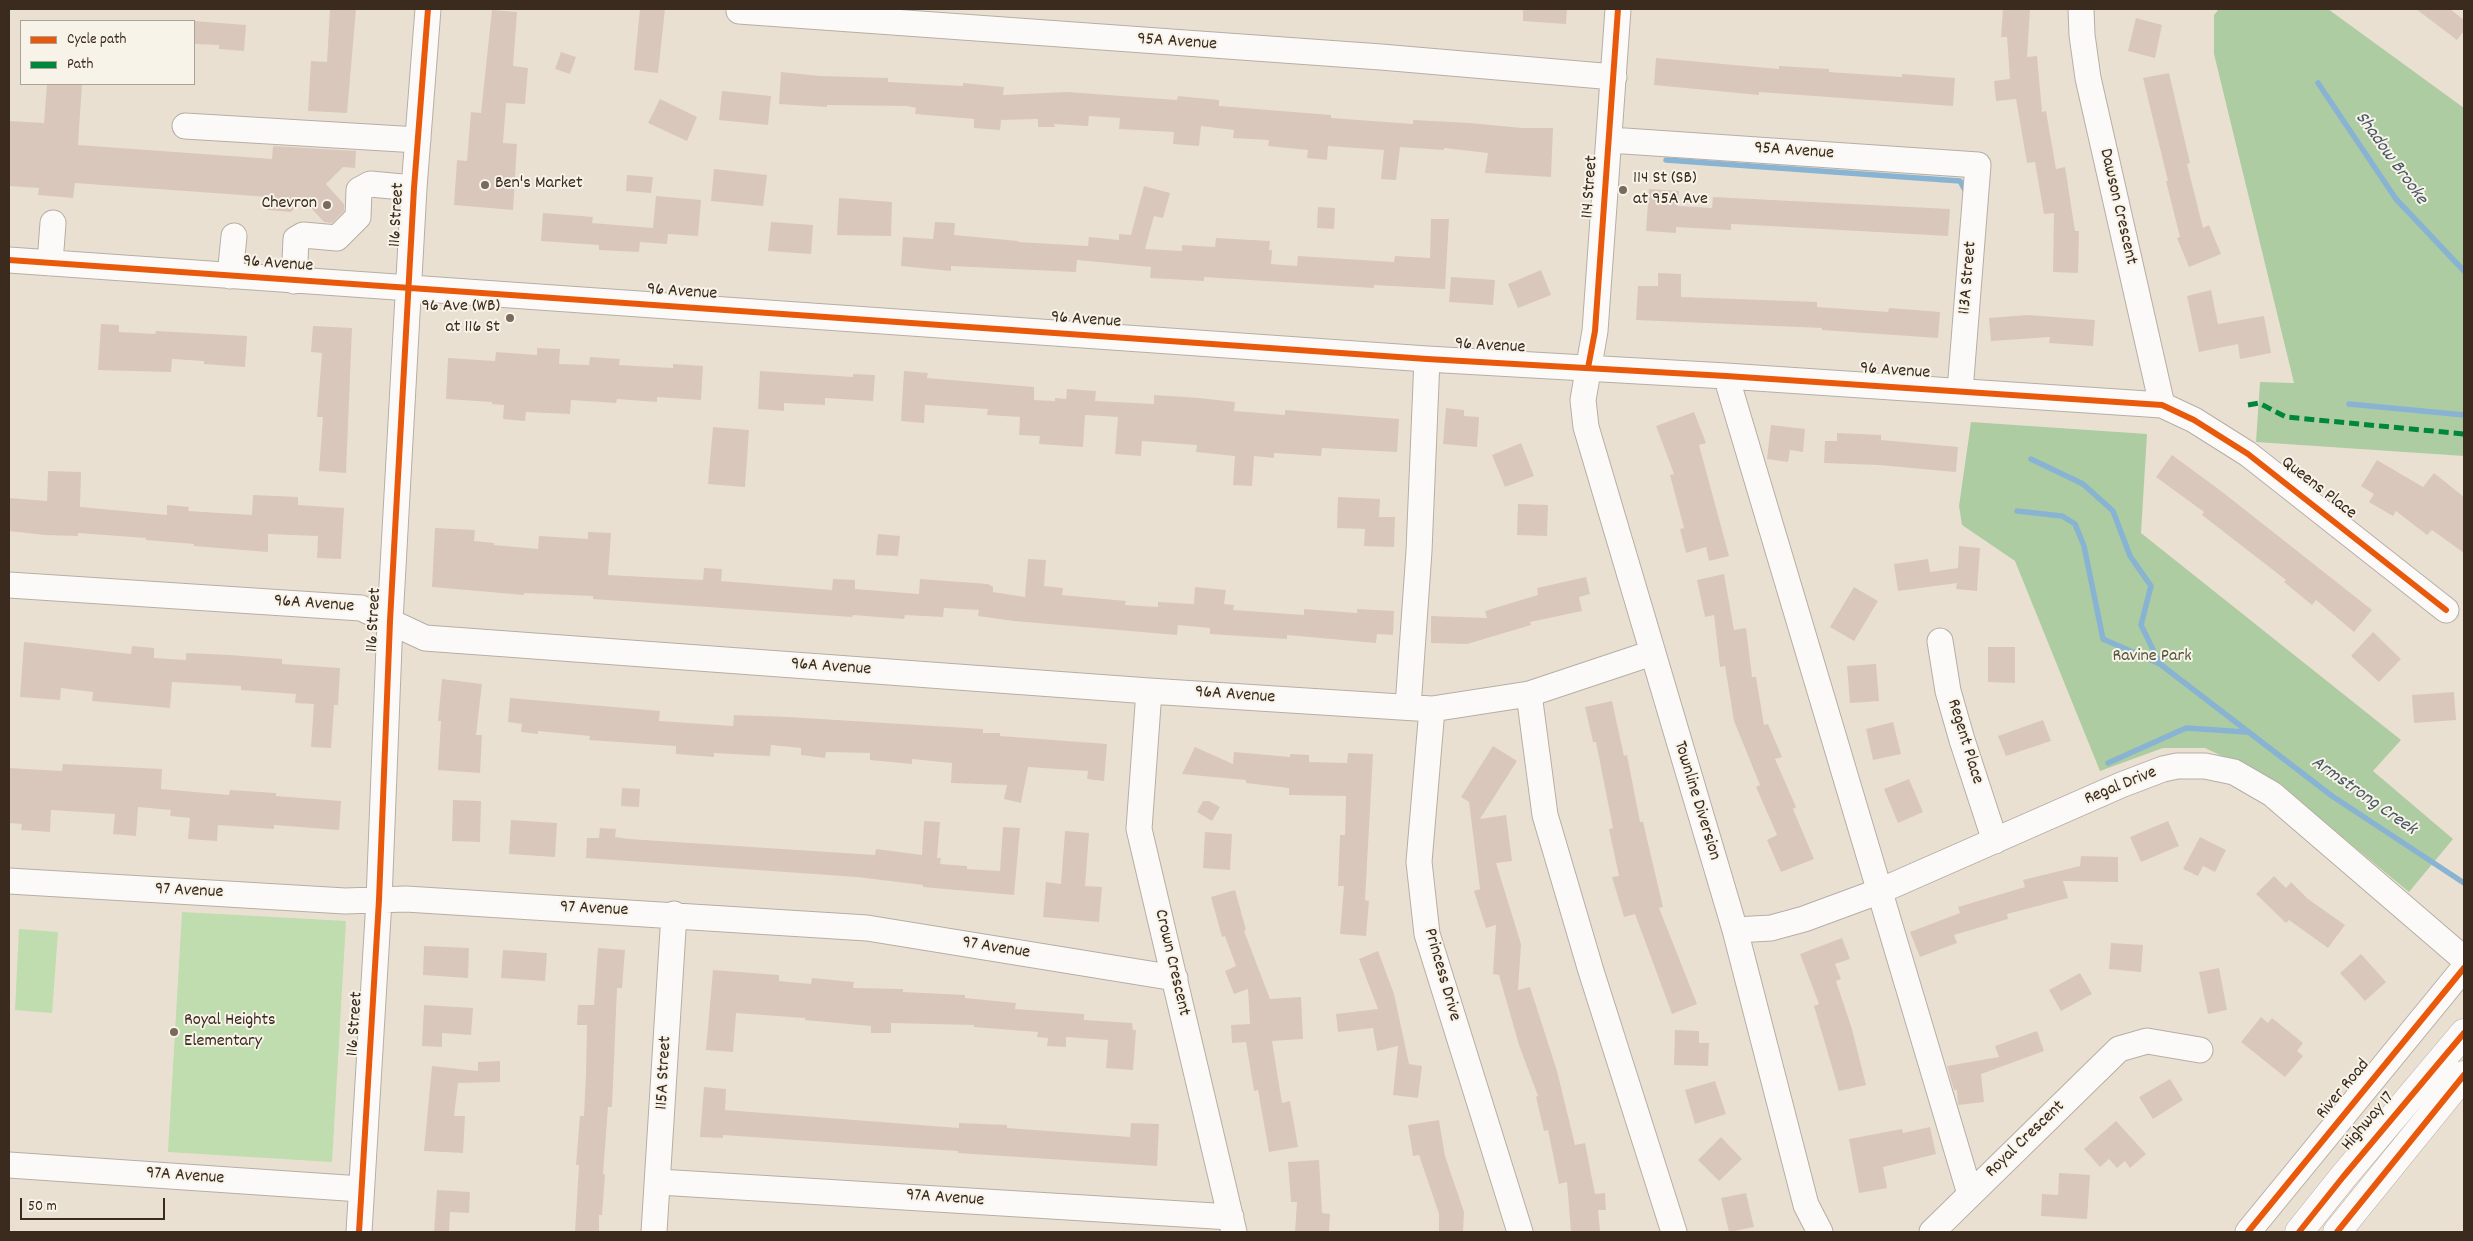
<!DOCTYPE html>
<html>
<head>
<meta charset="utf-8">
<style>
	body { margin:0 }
	#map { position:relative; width:2473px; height:1241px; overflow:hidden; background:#eae0d2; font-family:Dekko,sans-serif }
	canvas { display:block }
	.frame { position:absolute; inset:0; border:10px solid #3b2a1e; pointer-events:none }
	.legend { position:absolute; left:20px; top:20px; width:175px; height:65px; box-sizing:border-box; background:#f7f3e8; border:1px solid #aca397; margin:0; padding:6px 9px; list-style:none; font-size:15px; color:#3b2a1e }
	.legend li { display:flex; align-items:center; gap:10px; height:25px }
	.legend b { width:25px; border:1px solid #aca397 }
	.scale { position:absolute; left:20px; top:1198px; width:145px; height:22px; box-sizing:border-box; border:2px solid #3b2a1e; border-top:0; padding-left:6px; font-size:15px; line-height:18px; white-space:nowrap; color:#3b2a1e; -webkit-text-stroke:4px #f7f3e8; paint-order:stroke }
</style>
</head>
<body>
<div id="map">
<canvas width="2473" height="1241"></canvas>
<div class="frame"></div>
<ul class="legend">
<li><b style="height:6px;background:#e8590c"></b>Cycle path</li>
<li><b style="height:6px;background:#00873e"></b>Path</li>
</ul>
<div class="scale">50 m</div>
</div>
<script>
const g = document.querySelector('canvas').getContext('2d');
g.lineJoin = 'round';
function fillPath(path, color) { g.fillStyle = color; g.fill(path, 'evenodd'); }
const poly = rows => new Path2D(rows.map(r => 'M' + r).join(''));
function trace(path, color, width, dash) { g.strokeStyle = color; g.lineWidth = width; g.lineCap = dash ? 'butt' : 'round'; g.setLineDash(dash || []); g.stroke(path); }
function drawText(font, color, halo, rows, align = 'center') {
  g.font = font + ' Dekko,sans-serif'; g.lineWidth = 4; g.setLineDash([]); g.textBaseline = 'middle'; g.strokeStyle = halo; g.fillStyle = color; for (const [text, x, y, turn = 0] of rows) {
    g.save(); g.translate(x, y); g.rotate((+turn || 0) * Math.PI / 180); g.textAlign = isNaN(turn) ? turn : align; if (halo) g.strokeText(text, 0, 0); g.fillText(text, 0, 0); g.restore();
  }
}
const green = poly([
	[182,912,346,921,332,1162,168,1152],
	[19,929,58,932,52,1013,15,1010]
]);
const forest = poly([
	[2219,9,2328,9,2464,108,2464,456,2256,442,2260,382,2294,383,2214,54,2214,15],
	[1971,422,2147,434,2141,533,2401,740,2373,771,2453,839,2409,892,2273,780,2205,748,2163,748,2100,771,2015,561,1962,525,1959,506]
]);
const stream = poly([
	[2318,83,2396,199,2464,271],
	[1666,160,1960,181,1966,192],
	[2349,404,2464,415],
	[2031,459,2083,484,2113,511,2130,556,2151,586,2141,625,2160,664],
	[2017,511,2062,516,2075,524,2084,546,2103,639,2160,664,2332,796,2464,883],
	[2108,763,2186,728,2246,732]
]);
const building = poly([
	[330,9,356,9,347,113,308,111,311,61,327,62],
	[640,9,665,9,658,73,634,70],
	[1523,9,1567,9,1566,24,1523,21],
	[2003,9,2030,9,2027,57,2037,56,2042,112,2046,111,2056,169,2065,167,2075,231,2079,231,2078,273,2053,272,2054,213,2044,214,2035,162,2027,163,2016,99,1996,101,1994,81,2010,79,2007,37,2001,37],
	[2416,9,2450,9,2464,20,2464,31,2457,40],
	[492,10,517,12,513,66,528,68,525,104,506,103,503,143,517,144,513,210,454,205,457,160,467,161,471,112,481,113],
	[2136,18,2162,25,2155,58,2128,51],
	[194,21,246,25,244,51,219,49,219,45,194,44],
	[561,52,576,57,570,74,555,69],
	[1656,58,1779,69,1779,66,1829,69,1829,72,1902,77,1902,74,1955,78,1953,106,1759,92,1759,95,1654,85],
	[781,72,820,76,888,78,888,82,963,86,963,83,1004,87,1003,95,1067,92,1177,100,1178,96,1219,100,1219,106,1331,115,1331,118,1413,124,1413,120,1470,123,1522,128,1553,128,1551,177,1485,173,1488,153,1444,148,1444,150,1400,147,1396,180,1381,179,1384,150,1328,146,1327,160,1307,158,1308,150,1268,146,1269,140,1233,138,1234,130,1201,126,1199,146,1173,144,1174,132,1119,129,1120,118,1089,116,1088,126,1054,124,1055,127,1038,127,1038,119,1001,120,1000,130,974,128,974,119,915,114,916,108,907,106,827,105,827,107,779,104],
	[2169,73,2190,163,2187,164,2203,228,2209,225,2221,254,2189,267,2177,238,2180,237,2166,181,2168,181,2143,78],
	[47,84,82,84,78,145,272,159,273,146,356,151,355,168,343,167,326,184,344,204,344,211,332,223,324,222,302,198,291,212,268,210,269,197,75,183,73,198,38,195,39,188,9,186,9,121,44,123],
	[722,91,771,96,768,125,719,120],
	[660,99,697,117,687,141,648,123],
	[714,169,767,175,763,206,711,201],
	[627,175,653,177,651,193,626,191],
	[1144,186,1170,193,1163,218,1154,216,1145,249,1182,251,1182,245,1215,247,1216,238,1270,241,1269,250,1272,250,1271,264,1297,266,1298,256,1394,262,1395,256,1430,258,1431,219,1449,219,1445,289,1374,285,1374,288,1204,277,1204,281,1150,278,1151,267,1077,260,1076,272,951,266,951,271,901,266,903,237,933,239,935,222,955,223,954,235,1018,241,1018,242,1088,246,1089,237,1119,240,1119,234,1131,235],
	[1649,189,1679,191,1678,206,1712,208,1713,197,1950,209,1948,236,1752,225,1731,224,1731,230,1676,227,1676,233,1646,231],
	[656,196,701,200,698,236,668,234,667,244,640,242,639,252,599,250,599,245,541,241,543,213,593,217,592,223,653,228],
	[839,198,892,202,891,236,837,235],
	[1318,207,1335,208,1334,229,1317,228],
	[771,222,813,225,811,254,768,251],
	[1541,270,1551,295,1518,308,1508,284],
	[1658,273,1681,274,1681,297,1817,302,1817,307,1888,312,1889,308,1940,312,1938,338,1822,330,1822,328,1636,320,1638,286,1658,286],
	[1451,277,1495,280,1493,305,1449,302],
	[2211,290,2218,324,2264,316,2271,353,2240,359,2238,344,2199,352,2187,296],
	[2027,315,2095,320,2093,346,2049,343,2050,337,1991,341,1989,318],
	[101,324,119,325,119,332,155,334,156,331,247,336,245,367,204,364,204,361,172,359,171,372,98,370],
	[313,326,352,328,346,473,319,471,323,417,317,417,322,353,311,352],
	[537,348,560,349,559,364,589,365,590,357,620,359,619,365,673,368,673,364,703,366,701,400,657,397,657,402,617,399,616,403,571,400,570,414,526,412,525,421,503,419,504,405,492,404,492,402,446,399,448,358,495,361,496,352,537,355],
	[760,371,853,377,853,374,875,375,873,401,825,398,825,405,784,403,784,411,758,409],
	[904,371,928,373,927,378,1034,387,1034,400,1055,401,1055,398,1066,399,1067,389,1096,391,1095,401,1154,404,1154,395,1199,398,1235,402,1234,411,1285,415,1285,410,1399,419,1397,452,1322,448,1321,456,1274,453,1274,458,1254,456,1252,486,1233,485,1235,456,1196,452,1197,445,1142,441,1141,456,1115,454,1118,417,1085,415,1083,447,1039,444,1040,436,1019,435,1020,417,987,415,988,409,925,405,924,423,901,421],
	[1446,408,1464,410,1464,416,1479,417,1477,447,1443,444],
	[1694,412,1706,443,1699,445,1729,556,1709,561,1706,547,1686,553,1680,529,1684,528,1670,475,1674,474,1656,426],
	[1771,425,1805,429,1803,452,1790,450,1788,462,1767,459],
	[713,427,749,430,745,487,708,484],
	[1837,433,1881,435,1881,440,1958,447,1956,472,1879,465,1824,463,1825,441,1837,441],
	[1521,443,1534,476,1505,487,1492,455],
	[2172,455,2221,491,2372,610,2354,632,2316,600,2312,605,2284,582,2286,580,2202,515,2204,512,2156,477],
	[2377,460,2423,487,2434,473,2464,497,2464,553,2432,530,2427,535,2396,511,2393,516,2369,502,2374,494,2361,486],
	[48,471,81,472,80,507,167,515,167,505,189,507,188,511,252,515,253,495,298,497,298,505,344,508,341,559,317,558,318,536,268,534,268,552,194,546,194,544,146,540,146,538,78,533,78,536,45,535,9,531,9,498,47,501],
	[1338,497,1380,499,1379,517,1395,517,1394,547,1364,546,1365,529,1337,528],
	[1518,504,1548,505,1547,536,1517,535],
	[435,528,475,530,474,541,494,543,494,545,538,549,539,536,588,539,588,532,611,533,608,575,703,580,704,568,722,569,721,581,832,590,833,579,855,580,855,589,919,594,920,579,988,584,993,587,993,592,1025,597,1028,559,1046,560,1044,586,1063,588,1062,595,1126,601,1125,605,1158,607,1158,602,1194,604,1195,587,1226,590,1224,604,1234,605,1233,610,1304,615,1304,609,1357,613,1357,609,1394,611,1393,635,1377,634,1376,643,1287,635,1287,639,1210,634,1210,628,1178,625,1177,635,1014,621,978,616,979,610,944,608,943,617,905,615,904,619,853,615,852,617,593,599,593,596,524,593,524,595,432,587],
	[878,534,900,536,898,556,876,555],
	[1959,546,1980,548,1977,591,1956,589,1957,583,1898,591,1894,564,1928,559,1930,572,1958,568],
	[1724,574,1734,630,1746,628,1752,677,1756,677,1764,725,1768,724,1782,757,1775,759,1796,807,1793,809,1814,859,1781,872,1767,840,1777,835,1756,787,1760,785,1734,721,1725,666,1720,667,1714,615,1705,617,1697,580],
	[1586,577,1590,594,1579,597,1582,611,1530,622,1531,625,1467,644,1431,643,1431,616,1487,618,1485,611,1538,595,1537,588],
	[1854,587,1878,601,1854,641,1830,627],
	[2373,632,2401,659,2379,682,2351,656],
	[24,642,131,654,132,646,154,648,154,658,186,660,186,653,230,655,282,659,282,664,340,668,338,705,334,705,331,748,311,747,314,704,295,703,296,694,241,690,241,686,172,682,170,708,92,701,93,692,61,688,60,700,20,697],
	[1988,647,2015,647,2015,683,1988,682],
	[1876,664,1879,701,1850,703,1847,666],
	[442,679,482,684,476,735,482,735,480,773,438,770,441,721,438,721],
	[2454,692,2456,720,2414,723,2412,695],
	[510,698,660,711,659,721,733,726,734,715,788,717,983,729,983,733,1000,733,1000,736,1107,744,1104,781,1087,779,1088,771,1028,767,1021,803,1004,799,1007,785,951,783,952,763,912,759,912,764,870,760,870,753,826,752,825,758,801,755,801,748,771,745,770,756,714,753,714,757,676,754,676,746,589,740,590,736,538,731,538,734,521,732,522,724,508,722],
	[1612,701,1624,756,1627,755,1640,822,1643,822,1663,907,1659,908,1697,1004,1672,1014,1635,914,1624,917,1612,877,1619,876,1609,829,1613,828,1596,742,1593,742,1585,707],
	[2043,720,2051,741,2006,756,1998,736],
	[1893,722,1901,754,1873,760,1866,729],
	[1493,746,1517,761,1480,819,1506,815,1512,861,1496,863,1521,944,1518,990,1530,987,1557,1071,1575,1145,1585,1143,1595,1194,1605,1193,1606,1210,1598,1210,1600,1231,1571,1232,1567,1182,1559,1184,1548,1130,1544,1131,1536,1097,1538,1096,1519,1045,1499,975,1493,974,1496,925,1486,928,1474,891,1480,889,1469,802,1461,797],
	[1195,747,1233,764,1234,752,1290,757,1290,754,1309,755,1309,762,1347,763,1348,753,1373,754,1365,900,1369,901,1366,936,1340,934,1344,886,1338,886,1340,835,1345,835,1346,796,1289,795,1289,788,1246,783,1246,780,1182,774],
	[63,764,162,769,161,789,229,795,230,790,276,793,276,796,341,801,339,830,274,825,274,829,218,825,217,841,188,839,190,818,170,816,171,810,138,807,136,836,113,834,115,814,51,810,50,832,21,830,22,824,9,823,9,768,62,771],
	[1909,779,1923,812,1898,823,1884,789],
	[622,788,640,789,639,807,621,806],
	[453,800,481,801,480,842,452,841],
	[1203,801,1209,801,1220,807,1212,821,1197,812],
	[511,820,557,823,555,857,509,854],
	[924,821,940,822,937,858,941,858,940,864,967,866,967,869,1000,871,1003,827,1020,828,1014,895,923,887,923,885,857,877,586,858,587,838,599,838,600,828,616,829,615,837,629,839,875,855,876,849,922,855],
	[2168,821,2179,846,2141,862,2130,837],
	[1065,831,1089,833,1085,886,1102,887,1099,922,1043,917,1046,882,1061,884],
	[1205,832,1232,834,1230,870,1203,868],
	[2200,837,2226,850,2215,872,2203,866,2198,876,2183,869],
	[2081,856,2118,857,2118,882,2063,881,2068,898,2007,914,2008,919,1954,935,1957,943,1920,957,1910,932,1960,913,1958,907,2025,887,2023,880,2080,866],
	[2274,876,2286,888,2291,882,2308,899,2345,925,2328,948,2289,920,2286,923,2256,894],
	[1235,890,1246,930,1244,931,1270,999,1301,997,1303,1039,1272,1041,1282,1103,1290,1101,1298,1147,1269,1152,1258,1090,1254,1091,1246,1042,1232,1043,1231,1025,1250,1024,1248,989,1234,994,1225,971,1236,966,1225,936,1222,937,1211,897],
	[1842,938,1850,959,1835,964,1841,979,1836,981,1852,1029,1866,1085,1839,1091,1814,1006,1819,1004,1800,954],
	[2111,943,2143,945,2141,972,2109,969],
	[424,946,469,948,468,978,423,975],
	[598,948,625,950,622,988,617,988,612,1107,608,1107,603,1174,605,1175,602,1215,599,1215,599,1232,575,1232,579,1165,576,1165,580,1116,584,1116,586,1073,587,1025,577,1025,578,1005,594,1005],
	[503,950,547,953,545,981,501,978],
	[1378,951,1394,994,1409,1064,1422,1066,1418,1098,1393,1095,1398,1046,1377,1051,1373,1028,1338,1032,1336,1014,1378,1009,1359,959],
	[2361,954,2386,982,2365,1001,2340,973],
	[2219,968,2227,1010,2208,1014,2199,972],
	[713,970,779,975,779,981,811,984,812,978,854,982,853,988,903,989,903,992,965,995,965,998,1016,1003,1015,1009,1084,1014,1084,1020,1132,1023,1133,1030,1136,1030,1133,1070,1106,1068,1108,1040,1066,1037,1066,1047,1047,1046,1048,1038,1037,1037,1038,1032,974,1027,974,1025,891,1023,891,1033,871,1033,871,1026,805,1020,805,1018,736,1013,733,1052,706,1050],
	[2080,973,2092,994,2061,1011,2049,990],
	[424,1005,473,1008,471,1035,442,1033,442,1047,422,1046],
	[2261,1017,2268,1023,2272,1018,2303,1043,2297,1051,2303,1056,2285,1077,2241,1042],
	[1675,1030,1699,1031,1699,1043,1709,1043,1708,1066,1674,1065],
	[2037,1031,2044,1051,1981,1074,1984,1102,1958,1105,1957,1090,1954,1090,1947,1066,1999,1057,1995,1046],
	[500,1061,500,1082,458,1083,454,1116,465,1116,463,1153,424,1151,432,1066,478,1071,478,1062],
	[2170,1079,2183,1100,2153,1119,2139,1097],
	[1715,1081,1726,1114,1695,1124,1685,1090],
	[704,1087,726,1089,725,1110,959,1128,959,1123,1007,1125,1007,1128,1130,1137,1131,1123,1159,1124,1157,1166,958,1153,958,1151,723,1135,723,1138,700,1137],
	[1439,1120,1445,1156,1464,1212,1463,1232,1439,1232,1439,1214,1419,1155,1413,1156,1408,1125],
	[2116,1121,2146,1154,2130,1168,2125,1161,2117,1168,2109,1159,2100,1167,2084,1149],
	[1930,1127,1936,1154,1883,1167,1887,1188,1859,1193,1849,1139,1902,1129,1903,1133],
	[1721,1137,1742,1159,1719,1181,1698,1160],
	[1319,1160,1322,1213,1330,1214,1329,1232,1295,1232,1297,1202,1291,1202,1288,1162],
	[2059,1173,2090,1175,2087,1219,2041,1216,2042,1194,2058,1195],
	[437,1190,470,1192,469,1213,450,1212,449,1232,434,1232],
	[1746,1193,1754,1227,1729,1232,1721,1198]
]);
const minor = poly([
	[739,9,739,11,1381,57,1614,77],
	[1618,9,1595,331,1583,400,1586,427,1735,930,1806,1205,1820,1232],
	[2081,9,2082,35,2088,78,2162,405],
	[185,126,418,140],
	[1610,140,1978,165,1960,391],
	[9,260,1427,359,1726,376,2162,405,2194,420,2248,454,2446,610],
	[50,263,53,223],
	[230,276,234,236],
	[294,281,296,239,303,235,337,238,358,217,359,190,370,184,414,188],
	[1726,376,1970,1194],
	[9,585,361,608,425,638,1149,691,1432,709,1529,694,1652,653],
	[1940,641,1948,691,1962,740,1995,841],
	[1149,691,1139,829,1234,1232],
	[1529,694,1545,815,1591,971,1674,1232],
	[1408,707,1419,551,1427,359],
	[1432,709,1419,862,1427,934,1520,1232],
	[9,881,345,901,406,899,867,928,1175,978],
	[1735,930,1771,928,1804,919,1880,891,2121,785,2163,769,2177,766,2205,766,2234,772,2272,794,2464,959],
	[9,1165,361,1189],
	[659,1182,1231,1217],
	[359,1232,379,900,390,621,414,188,428,9],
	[654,1232,674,914],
	[1932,1232,2119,1049,2147,1041,2200,1050],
	[2248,1232,2464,968]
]);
const highway = poly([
	[2299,1232,2343,1177,2464,1033],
	[2337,1232,2464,1075]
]);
const quiet = poly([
	[2248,405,2259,403,2286,417,2464,434]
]);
const cycleway = poly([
	[9,260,1427,359,1726,376,2162,405,2194,420,2248,454,2446,610],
	[1588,368,1595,331,1618,9],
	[359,1232,379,900,390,621,414,188,428,9],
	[2248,1232,2464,968],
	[2299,1232,2343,1177,2464,1033],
	[2337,1232,2464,1075]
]);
const markers = [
	[485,185,5,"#786a5d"],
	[1623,190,5,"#786a5d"],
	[327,205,5,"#786a5d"],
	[510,318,5,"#786a5d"],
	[174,1032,5,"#786a5d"]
];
const streetNames = [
	["95A Avenue",1177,43,4],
	["95A Avenue",1794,152,4],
	["114 Street",1591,187,-86],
	["Dawson Crescent",2117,207,77],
	["116 Street",398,215,-87],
	["96 Avenue",278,265,4],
	["113A Street",1969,278,-85],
	["96 Avenue",682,293,4],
	["96 Avenue",1086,321,4],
	["96 Avenue",1490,347,3],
	["96 Avenue",1895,372,4],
	["Queens Place",2318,489,38],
	["96A Avenue",314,605,4],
	["116 Street",375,620,-87],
	["96A Avenue",831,668,4],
	["96A Avenue",1235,696,4],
	["Regent Place",1964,742,73],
	["Regal Drive",2121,787,-22],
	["Townline Diversion",1696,801,73],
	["97 Avenue",189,892,3],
	["97 Avenue",594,910,3],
	["97 Avenue",996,949,9],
	["Crown Crescent",1171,963,77],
	["Princess Drive",1441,975,74],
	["116 Street",356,1024,-86],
	["115A Street",665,1073,-87],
	["River Road",2344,1090,-50],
	["Highway 17",2369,1122,-50],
	["Royal Crescent",2026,1140,-44],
	["97A Avenue",185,1177,4],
	["97A Avenue",945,1199,4]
];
const poiNames = [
	["114 St (SB)",1633,180],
	["at 95A Ave",1633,201],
	["Ben's Market",495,185],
	["Chevron",317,205,"right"],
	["96 Ave (WB)",500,308,"right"],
	["at 116 St",500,329,"right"],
	["Royal Heights",184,1022],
	["Elementary",184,1043]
];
const parkNames = [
	["Ravine Park",2152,658]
];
const waterNames = [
	["Shadow Brooke",2390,159,54],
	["Armstrong Creek",2363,797,35]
];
fillPath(green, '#bfddae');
fillPath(forest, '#aecca2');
trace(stream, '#89b3d2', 5.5);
fillPath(building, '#dac7bb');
trace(minor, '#b6aea4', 27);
trace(highway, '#b6aea4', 29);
trace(minor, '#fcfaf8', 25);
trace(highway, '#fcfaf8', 28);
trace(quiet, '#00873e', 5, [10, 5]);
trace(cycleway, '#e8590c', 6);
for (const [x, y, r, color] of markers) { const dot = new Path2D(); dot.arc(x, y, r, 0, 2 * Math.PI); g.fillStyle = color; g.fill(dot); trace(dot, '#f7f3e8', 2); }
drawText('18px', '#3b2a1e', '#f7f3e8', streetNames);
drawText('18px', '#3b2a1e', '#f7f3e8', poiNames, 'left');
drawText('18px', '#53563a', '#f7f3e8', parkNames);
drawText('italic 19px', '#495966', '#f7f3e8', waterNames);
</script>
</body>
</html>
